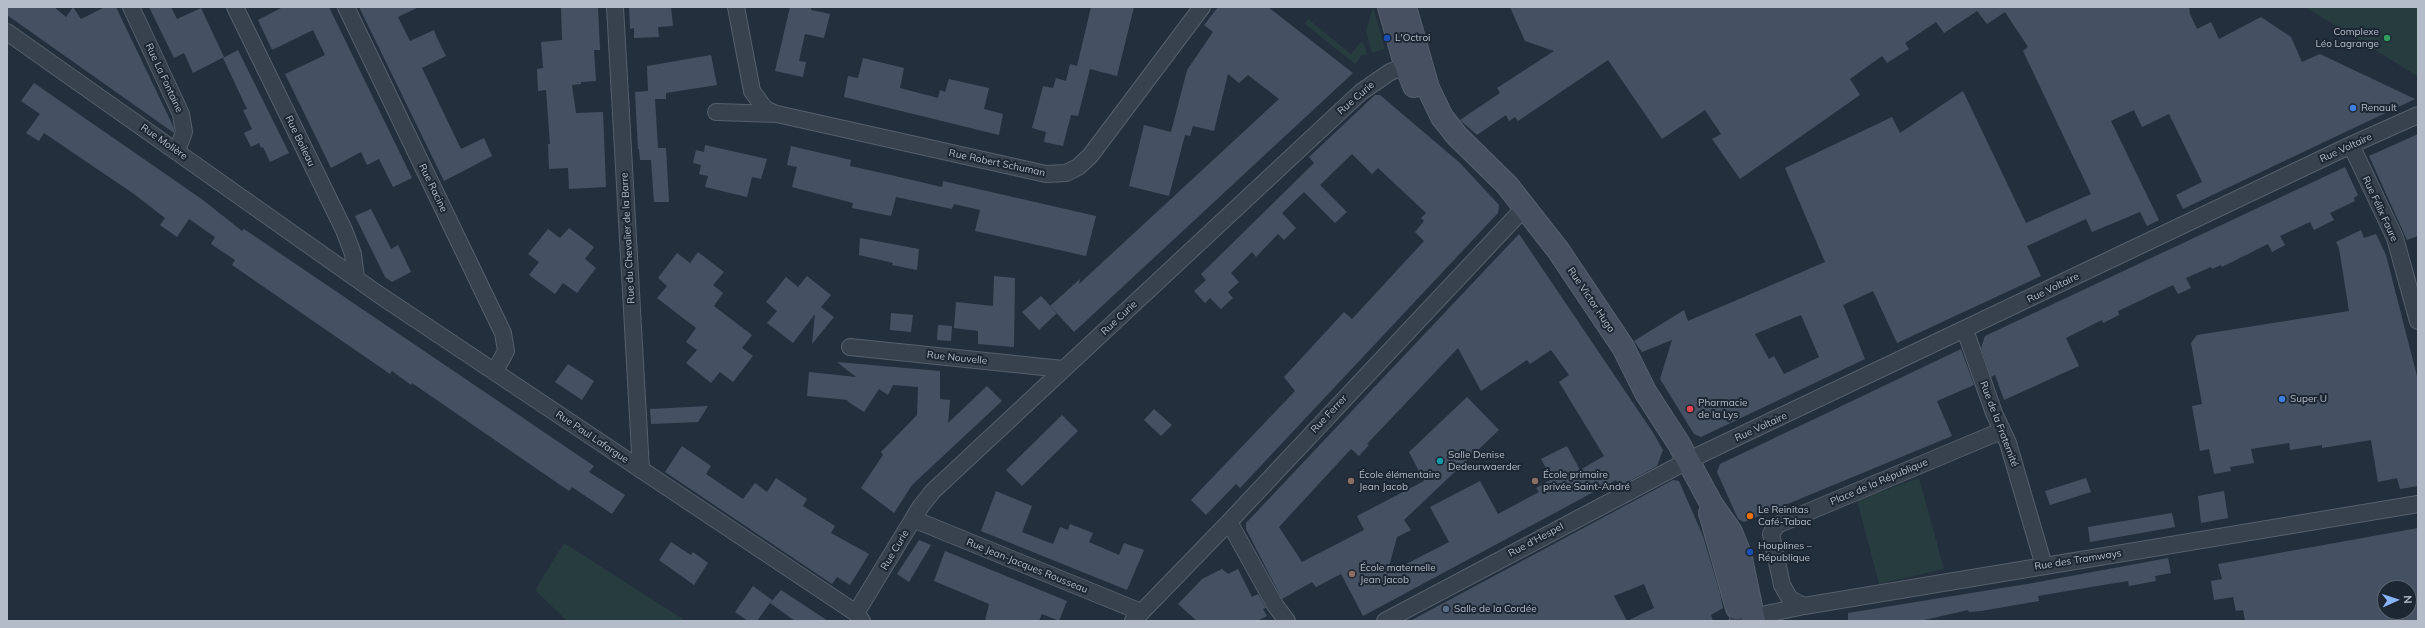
<!DOCTYPE html>
<html>
<head>
<meta charset="utf-8">
<style>
	body { margin:0 }
	#map { position:relative; width:2425px; height:628px; overflow:hidden; background:#242f3e; font-family:Mulish,sans-serif }
	canvas { display:block }
	.frame { position:absolute; inset:0; border:8px solid #b4bcc9; pointer-events:none }
	.north { position:absolute; left:2377px; top:580px; width:40px; height:40px; box-sizing:border-box; background:#1d2633; border:1px solid #59626f; border-radius:50%; rotate:87deg; font-size:11px; font-weight:700; line-height:16px; text-align:center; color:#b4bcc9 }
	.north::after { content:''; display:block; margin:auto; width:14px; height:18px; background:#8ab4f8; clip-path:polygon(50% 0,100% 100%,50% 72%,0 100%) }
</style>
</head>
<body>
<div id="map">
<canvas width="2425" height="628"></canvas>
<div class="frame"></div>
<div class="north">N</div>
</div>
<script>
const g = document.querySelector('canvas').getContext('2d');
g.lineJoin = 'round';
function fillPath(path, color) { g.fillStyle = color; g.fill(path, 'evenodd'); }
const poly = rows => new Path2D(rows.map(r => 'M' + r).join(''));
function trace(path, color, width, dash) { g.strokeStyle = color; g.lineWidth = width; g.lineCap = dash ? 'butt' : 'round'; g.setLineDash(dash || []); g.stroke(path); }
function drawText(font, color, halo, rows, align = 'center') {
  g.font = font + ' Mulish,sans-serif'; g.lineWidth = 4; g.setLineDash([]); g.textBaseline = 'middle'; g.strokeStyle = halo; g.fillStyle = color; for (const [text, x, y, turn = 0] of rows) {
    g.save(); g.translate(x, y); g.rotate((+turn || 0) * Math.PI / 180); g.textAlign = isNaN(turn) ? turn : align; if (halo) g.strokeText(text, 0, 0); g.fillText(text, 0, 0); g.restore();
  }
}
const green = poly([
	[1373,7,1385,49,1372,53,1366,31],
	[2305,7,2418,7,2418,75,2414,74],
	[1308,19,1351,54,1360,43,1363,42,1367,54,1362,55,1355,64,1305,24],
	[1919,478,1944,569,1879,584,1857,500],
	[564,543,686,621,567,621,535,590]
]);
const building = poly([
	[7,7,54,7,66,17,73,7,81,19,105,7,116,7,174,128,174,133,7,15],
	[149,7,171,7,177,19,201,8,224,57,193,73,184,53,174,58],
	[283,7,329,7,412,178,393,187,379,159,367,165,361,152,331,168,285,74,325,55,313,30,272,50,258,20],
	[359,7,419,7,398,17,410,41,434,30,437,38,446,56,422,68,461,149,484,138,492,156,444,181],
	[561,7,598,7,600,50,594,50,596,81,581,82,581,84,572,85,576,113,603,112,606,187,569,189,568,168,549,169,548,144,550,144,546,90,538,91,537,69,543,68,541,42,562,40],
	[629,7,671,7,673,26,658,27,659,37,634,38,634,28,630,29],
	[790,7,811,7,811,10,830,14,824,38,805,34,799,61,806,62,803,77,775,71],
	[1091,7,1134,7,1117,76,1090,69,1078,116,1071,115,1063,146,1044,142,1046,132,1032,128,1043,86,1053,88,1056,78,1066,81,1070,64,1077,66],
	[1218,7,1268,7,1353,73,1074,332,1050,306,1080,279,1079,284,1279,99,1248,75,1239,83,1228,74,1214,131,1193,126,1190,136,1185,135,1169,196,1129,186,1144,125,1171,132,1187,70,1213,32,1204,25],
	[1510,7,2189,7,2190,14,2197,29,2211,22,2219,39,2261,17,2291,37,2302,62,2320,54,2415,99,2183,209,2176,195,2202,182,2169,114,2142,127,2134,110,2111,121,2159,220,2147,226,2140,212,2092,232,2086,219,2027,246,2041,276,1897,343,1873,291,1843,305,1865,359,1701,437,1694,434,1660,379,1672,340,1642,352,1634,341,1684,310,1688,321,1825,262,1785,168,1892,117,1900,133,1963,91,2026,223,2091,194,2023,51,2028,47,2005,12,1987,24,1977,11,1944,33,1936,22,1905,43,1909,49,1887,63,1882,56,1850,79,1860,95,1740,179,1712,139,1721,134,1705,110,1662,139,1608,60,1518,121,1515,117,1509,121,1506,115,1477,135,1460,120,1500,93,1497,88,1554,51,1525,41],
	[1801,315,1819,357,1784,374,1774,356,1769,359,1755,334],
	[238,50,289,153,270,162,263,147,261,148,259,143,251,147,244,133,252,129,243,110,247,109,223,58],
	[711,55,717,85,666,93,666,99,655,99,658,148,666,148,669,202,654,202,651,160,640,160,639,149,638,149,635,92,648,91,647,66],
	[863,58,904,68,900,88,938,98,940,90,945,92,949,79,989,88,984,109,1003,114,999,135,844,97,848,76,858,78],
	[34,83,203,200,242,231,244,229,594,466,589,472,625,495,612,514,572,487,569,491,412,383,411,385,392,371,390,374,232,265,235,260,211,244,215,237,189,219,177,237,160,225,165,218,134,194,44,133,39,141,26,133,40,114,21,101],
	[1375,95,1380,95,1460,163,1499,205,1498,213,1240,488,1236,484,1206,515,1191,500,1295,391,1284,377,1344,312,1352,319,1424,241,1415,232,1424,221,1421,218,1426,213,1378,168,1372,174,1352,154,1320,185,1347,212,1335,223,1304,192,1282,213,1296,228,1284,240,1278,234,1256,257,1252,252,1231,273,1239,282,1228,292,1233,298,1221,309,1210,298,1205,303,1194,291,1206,280,1201,274,1314,163,1309,157],
	[2418,134,2418,236,2407,240,2369,156],
	[705,145,767,159,761,179,752,177,747,197,705,187,708,176,699,174,701,165,693,163,696,150,704,152],
	[791,146,851,160,850,166,895,176,942,187,943,181,1096,216,1086,256,975,231,980,210,954,204,952,209,896,197,891,216,852,208,853,203,792,187,797,167,787,165],
	[2345,167,2358,195,2354,198,2355,201,2330,213,2334,220,2314,230,2310,222,2280,236,2285,245,2272,252,2268,244,2222,267,2221,265,2212,269,2211,267,2186,278,2191,288,2178,294,2173,285,2118,311,2119,315,2103,323,2102,320,2066,338,2079,366,2004,400,1995,375,1991,377,1981,348,1985,336],
	[371,209,391,249,398,245,411,272,392,282,385,277,355,216],
	[569,228,594,247,585,259,596,268,577,293,563,283,555,294,529,275,539,262,528,254,548,229,560,238],
	[2361,230,2364,238,2376,234,2386,255,2418,380,2418,486,2400,489,2397,478,2378,482,2371,440,2322,448,2322,445,2290,450,2289,443,2251,449,2254,463,2230,467,2231,471,2214,474,2209,449,2200,451,2192,406,2202,404,2191,343,2197,335,2349,311,2339,248,2336,242],
	[1519,234,1652,431,1663,450,1657,466,1620,486,1616,480,1363,616,1341,574,1316,587,1312,582,1282,599,1246,529,1246,523],
	[1458,348,1481,391,1527,360,1530,364,1551,350,1569,375,1559,382,1604,456,1580,470,1567,446,1541,459,1552,479,1536,488,1539,492,1498,514,1480,481,1430,507,1449,542,1387,574,1397,537,1411,530,1404,520,1499,430,1467,397,1409,452,1424,481,1357,516,1364,530,1302,562,1279,527,1351,449,1359,456,1369,445,1367,444],
	[860,238,919,249,917,270,892,265,893,263,859,255],
	[698,252,724,272,713,285,723,293,714,306,752,335,742,348,753,356,733,382,720,372,711,383,686,363,697,350,686,342,696,328,657,298,667,286,658,278,677,253,690,263],
	[807,276,831,295,821,307,834,317,812,344,815,314,793,343,767,323,777,311,766,302,786,277,798,287],
	[994,276,1015,278,1014,347,978,344,978,331,954,328,956,302,993,306],
	[1041,296,1057,313,1039,330,1022,312],
	[891,313,913,315,911,332,890,330],
	[938,325,952,326,951,341,937,340],
	[1961,349,1974,385,1937,401,1952,436,1744,522,1738,519,1717,472,1720,464],
	[837,362,940,371,940,399,950,400,948,423,987,386,1002,401,912,485,894,513,861,488,883,455,881,452,917,415,918,387,893,385,888,395,879,389,864,412,847,401,848,400,807,396,809,372,856,377],
	[568,364,594,381,582,400,555,382],
	[708,406,698,422,651,424,650,409],
	[1154,409,1172,425,1161,436,1144,420],
	[1062,415,1078,431,1022,486,1006,470],
	[682,446,711,466,706,474,743,499,755,483,767,492,776,478,807,499,803,506,835,526,831,533,869,554,850,585,837,577,832,584,665,472],
	[2086,478,2091,492,2050,505,2045,491],
	[1673,480,1679,481,1703,536,1720,593,1723,608,1711,615,1713,621,1410,621],
	[1644,584,1654,608,1627,621,1614,596],
	[996,491,1032,506,1022,532,1040,539,1053,544,1060,527,1068,530,1070,524,1093,533,1089,542,1119,555,1124,543,1144,550,1127,590,981,531],
	[2224,491,2228,518,2201,523,2198,496],
	[2172,513,2175,527,2090,542,2088,527],
	[2418,528,2418,621,2245,621,2243,610,2236,611,2233,597,2214,600,2211,581,2222,579,2218,564],
	[2385,588,2409,588,2409,612,2385,612],
	[919,540,931,545,909,582,897,574],
	[671,542,691,555,693,552,708,563,694,585,659,560],
	[945,551,1067,601,1059,621,1042,614,1039,621,985,621,989,604,934,581],
	[2168,558,2171,573,2155,576,2156,581,2129,586,2128,581,2091,587,2038,596,2039,601,1981,611,1969,612,1968,610,1920,621,1848,621,1848,613,2033,583],
	[1222,569,1228,574,1238,569,1252,597,1258,594,1266,608,1263,609,1267,616,1257,621,1197,621,1178,604,1202,579],
	[753,586,772,600,757,621,748,621,735,612],
	[781,590,828,621,795,621,770,603]
]);
const street = poly([
	[131,7,181,114,184,132,177,151],
	[235,7,344,230,353,254,356,278],
	[346,7,503,333,506,351,495,371],
	[615,7,641,470],
	[736,7,752,91,765,109,776,114],
	[7,32,378,294,856,613,862,621],
	[716,112,777,114,1046,174,1066,173,1078,167,1090,156,1202,7],
	[2351,145,2395,238,2418,321],
	[1965,330,1994,413,2008,443,2044,566],
	[850,347,1063,369],
	[913,519,1141,612],
	[1229,522,1275,605,1287,621],
	[1804,606,1790,599,1782,585,1771,534,1777,525,2001,431],
	[856,613,921,506,933,491,1361,92,1390,72,1416,62],
	[1738,620,1804,606,2418,504],
	[1133,621,1229,522,1525,207],
	[1385,621,1689,460,2351,145,2418,115]
]);
const secondary = poly([
	[1389,7,1403,57,1414,86],
	[1405,7,1428,88,1442,117,1457,136,1507,185,1558,250,1623,347,1646,393,1679,444,1712,505,1731,532,1740,554,1754,621],
	[1710,513,1737,608]
]);
const markers = [
	[1387,38,4,"#1a4fb4"],
	[2387,38,4,"#2e9e5b"],
	[2353,108,4,"#3f7fe0"],
	[2282,399,4,"#3f7fe0"],
	[1690,409,4,"#e0444e"],
	[1440,461,4,"#0f9aa8"],
	[1351,481,4,"#8d6e63"],
	[1535,481,4,"#8d6e63"],
	[1750,516,4,"#e8710a"],
	[1750,552,4,"#1a4fb4"],
	[1352,574,4,"#8d6e63"],
	[1446,609,4,"#5c6f8a"]
];
const poiNames = [
	["Complexe",2379,32,"right"],
	["Léo Lagrange",2379,44,"right"],
	["L'Octroi",1395,38],
	["Renault",2361,108],
	["Super U",2290,399],
	["Pharmacie",1698,403],
	["de la Lys",1698,415],
	["Salle Denise",1448,455],
	["Dedeurwaerder",1448,467],
	["École élémentaire",1359,475],
	["Jean Jacob",1359,487],
	["École primaire",1543,475],
	["privée Saint-André",1543,487],
	["Le Reinitas",1758,510],
	["Café-Tabac",1758,522],
	["Houplines –",1758,546],
	["République",1758,558],
	["École maternelle",1360,568],
	["Jean Jacob",1360,580],
	["Salle de la Cordée",1454,609]
];
const streetNames = [
	["Rue La Fontaine",164,78,65],
	["Rue Curie",1356,98,-41],
	["Rue Boileau",300,141,64],
	["Rue Molière",164,142,35],
	["Rue Voltaire",2346,148,-25],
	["Rue Robert Schuman",997,163,12],
	["Rue Racine",433,188,64],
	["Rue Félix Faure",2380,209,65],
	["Rue du Chevalier de la Barre",628,238,-93],
	["Rue Voltaire",2053,288,-26],
	["Rue Victor Hugo",1591,300,56],
	["Rue Curie",1119,318,-43],
	["Rue Nouvelle",957,358,6],
	["Rue Ferrer",1329,414,-47],
	["Rue de la Fraternité",1999,424,69],
	["Rue Voltaire",1761,427,-25],
	["Rue Paul Lafargue",592,437,34],
	["Place de la République",1879,482,-23],
	["Rue d'Hespel",1536,540,-28],
	["Rue Curie",895,550,-59],
	["Rue des Tramways",2078,560,-9],
	["Rue Jean-Jacques Rousseau",1027,566,22]
];
fillPath(green, '#263c3f');
fillPath(building, '#455162');
trace(street, '#565f6c', 18);
trace(secondary, '#565f6c', 24);
trace(street, '#38414e', 16);
trace(secondary, '#465061', 22);
for (const [x, y, r, color] of markers) { const dot = new Path2D(); dot.arc(x, y, r, 0, 2 * Math.PI); g.fillStyle = color; g.fill(dot); trace(dot, '#1d2633', 1.5); }
drawText('10px', '#b4bcc9', '#1d2633', poiNames, 'left');
drawText('10px', '#b4bcc9', '#1d2633', streetNames);
</script>
</body>
</html>
